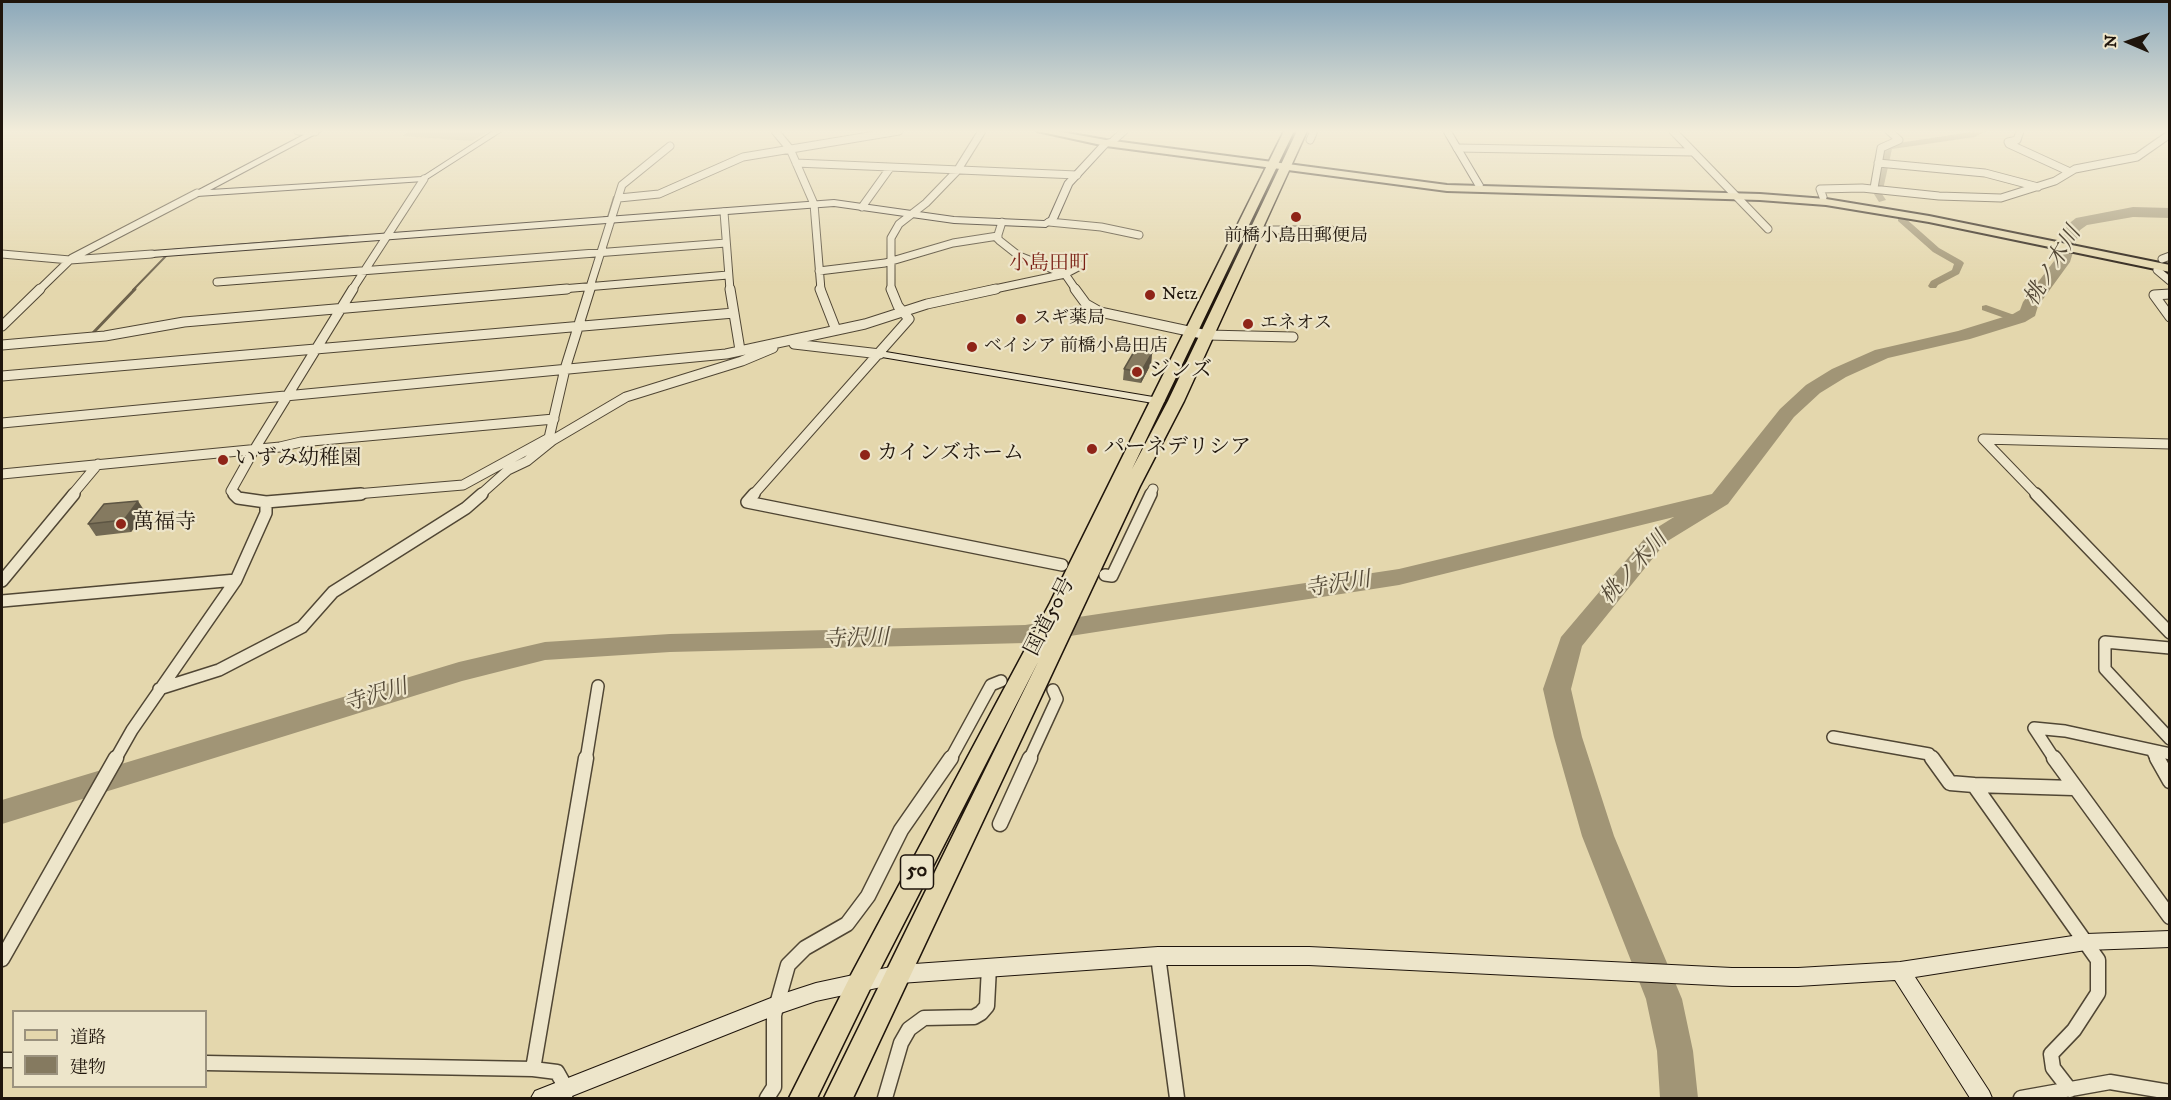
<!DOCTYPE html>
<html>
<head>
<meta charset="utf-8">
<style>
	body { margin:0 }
	#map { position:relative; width:2171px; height:1100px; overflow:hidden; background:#e4d7ad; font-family:"IM FELL DW Pica","Noto Serif JP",serif }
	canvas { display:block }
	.frame { position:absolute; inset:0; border:3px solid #1f150c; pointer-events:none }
	.legend { position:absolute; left:12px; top:1010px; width:195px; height:78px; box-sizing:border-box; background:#ede5ca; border:2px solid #9b927e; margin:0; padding:8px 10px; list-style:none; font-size:18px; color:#1f150c }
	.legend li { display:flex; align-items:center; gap:12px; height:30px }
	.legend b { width:30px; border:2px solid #9b927e }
	.north { position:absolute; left:2099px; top:12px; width:60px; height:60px; -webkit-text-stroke:4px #ede5ca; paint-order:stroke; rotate:272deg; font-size:16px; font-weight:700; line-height:24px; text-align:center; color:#1f150c }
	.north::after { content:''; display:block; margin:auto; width:21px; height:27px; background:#1f150c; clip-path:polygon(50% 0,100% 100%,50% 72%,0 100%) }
</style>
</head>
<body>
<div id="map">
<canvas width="2171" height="1100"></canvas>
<div class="frame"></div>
<ul class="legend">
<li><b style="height:8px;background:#e4d7ad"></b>道路</li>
<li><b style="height:16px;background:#857a60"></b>建物</li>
</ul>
<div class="north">N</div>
</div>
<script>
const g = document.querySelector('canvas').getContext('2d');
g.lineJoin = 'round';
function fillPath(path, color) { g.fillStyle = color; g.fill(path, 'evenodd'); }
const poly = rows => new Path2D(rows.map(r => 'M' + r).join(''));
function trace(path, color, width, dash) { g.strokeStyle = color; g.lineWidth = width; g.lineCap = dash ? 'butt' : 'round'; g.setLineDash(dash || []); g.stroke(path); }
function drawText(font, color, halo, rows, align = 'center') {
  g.font = font + ' "IM FELL DW Pica","Noto Serif JP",serif'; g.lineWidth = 4.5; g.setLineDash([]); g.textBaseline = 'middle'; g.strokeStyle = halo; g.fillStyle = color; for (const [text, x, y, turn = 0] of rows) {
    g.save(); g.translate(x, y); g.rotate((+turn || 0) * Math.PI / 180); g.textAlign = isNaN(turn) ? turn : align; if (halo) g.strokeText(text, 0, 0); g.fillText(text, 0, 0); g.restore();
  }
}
const green = poly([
	[409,131,489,131,472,141,402,136]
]);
const streamFar1 = poly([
	[604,217,608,217,614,197],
	[172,250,348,236],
	[133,290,166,256]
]);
const stream = poly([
	[92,334,135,289]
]);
const canal = poly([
	[1977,131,1986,131,1975,137,1892,149,1882,194,1886,200,1879,202,1874,194,1885,145,1977,131],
	[1898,217,1904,217,1939,248,1962,261,1964,263,1959,274,1938,285,1936,288,1930,288,1928,286,1931,281,1952,270,1954,264,1933,252,1898,221,1898,217],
	[1986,305,2017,316,2018,318,2013,321,1982,310,1982,306,1986,305]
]);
const river = poly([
	[2133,207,2170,208,2170,218,2133,217,2087,225,2080,230,2070,262,2038,306,2035,316,2025,322,1970,339,1888,358,1846,377,1820,393,1794,417,1728,504,1666,542,1582,646,1571,689,1582,737,1614,836,1682,999,1693,1051,1698,1098,1660,1098,1657,1051,1646,999,1582,836,1554,737,1543,689,1561,637,1650,532,1674,517,1399,585,1025,643,670,652,545,660,462,681,2,824,2,800,459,662,545,642,670,634,1025,625,1399,569,1712,494,1780,409,1806,385,1832,369,1875,350,1958,331,2013,314,2020,310,2023,302,2054,261,2067,225,2076,218,2133,207]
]);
const streetFar3 = poly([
	[298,131,315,132],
	[775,131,790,149,814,204,821,290],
	[1673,131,1768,229],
	[2020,131,2017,140,2008,142,2009,144,2068,171],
	[1114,140,1124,131],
	[1310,140,1314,131],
	[1457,148,1693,152],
	[796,163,1077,175],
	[1878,163,1985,173,2038,187],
	[1874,188,1881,148,1899,140,1889,131],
	[1823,197,1820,189,1862,188,1939,196,2001,198,2055,181,2075,169,2137,157,2170,134],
	[619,198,659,194,743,157,899,131],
	[862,207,890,168],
	[724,212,730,290],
	[1002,222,997,238,1000,241,1019,256,1065,274,1076,290],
	[1049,222,1101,227,1139,235],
	[1257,230,1331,230],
	[2,254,70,260,152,254],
	[2162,259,2170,256],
	[2157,270,2170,281],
	[819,271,885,263,953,243,998,236],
	[217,282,726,243],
	[39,290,72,258,197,193],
	[352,290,424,179],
	[550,290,728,275],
	[589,290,622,185,670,146],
	[891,290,891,238,899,224,926,203,957,171,982,131],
	[990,290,1065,274,1082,265]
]);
const streetFar2 = poly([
	[730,289,740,350],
	[820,289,836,330],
	[1075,289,1086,304,1100,312,1207,335,1293,337],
	[2170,294,2154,295,2170,317],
	[2,326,40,289],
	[794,344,880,354],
	[2,345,105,336,184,322,567,289],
	[2,376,734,313],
	[2,423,726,354,865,324,927,304,996,289],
	[2,474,280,447,301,442,554,419],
	[72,495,98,464],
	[235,495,231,491,254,450,353,289],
	[344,495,463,485,549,438,565,369,590,289],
	[480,495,508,470,527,461,553,440,626,397,742,361,773,348],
	[753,495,909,319,898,306,891,289],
	[1150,495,1153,489],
	[2037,495,1983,439,2170,444]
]);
const streetFar1 = poly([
	[234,494,238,498,266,502,361,494],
	[2036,494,2170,633],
	[747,502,754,494],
	[747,502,1062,565],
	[1105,575,1112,576,1151,494],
	[2,581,74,494],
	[2,601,236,580],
	[2170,648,2105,642,2105,669,2170,739],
	[159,689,219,670,302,627,333,592,466,508,482,494],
	[1833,737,1929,754,1933,760],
	[2153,752,2157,760],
	[115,760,132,730,236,580,266,513,266,502],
	[586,760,598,686],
	[950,760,991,685,1001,681],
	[1029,760,1057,699,1053,690],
	[2055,760,2034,728,2065,731,2170,754]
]);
const street = poly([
	[1932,758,1950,783,1974,785,2098,960,2098,993,2074,1030,2051,1054,2053,1068,2070,1090],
	[2054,758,2170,917],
	[2157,758,2170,781],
	[1974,785,2073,788],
	[1000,824,1030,758],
	[1158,956,1177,1098],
	[2,959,116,758],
	[2,1060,14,1060],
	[206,1063,533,1069,557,1072,566,1088,565,1098],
	[533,1069,586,758],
	[767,1098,774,1087,774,1015,788,965,805,948,847,924,868,896,901,830,951,758],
	[885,1098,901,1043,909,1029,924,1018,974,1017,981,1013,987,1006,989,967],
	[2021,1098,2110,1082,2170,1092]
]);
const secondary = poly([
	[311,131,321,131,210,190,422,177,493,131,502,131,424,181,197,196,193,193,311,131],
	[1443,131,1451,131,1483,185,1482,187,1476,187,1443,131],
	[1114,138,1117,138,1117,142,1109,145,1072,185,1057,219,1046,227,954,223,834,206,152,257,147,254,152,251,834,200,954,217,1044,221,1049,218,1065,182,1103,141,1114,138],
	[880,351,1159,398,1165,401,1159,404,876,356,876,352,880,351],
	[2170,931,2170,947,2086,950,1915,977,1989,1091,1992,1098,1970,1098,1895,980,1798,986,1732,986,1309,965,1158,965,900,983,816,1001,778,1014,567,1098,531,1098,535,1091,776,996,816,983,900,965,1158,947,1309,947,1732,968,1798,968,1900,962,2086,934,2170,931]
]);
const primary = poly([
	[1037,131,1056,131,1106,140,1447,185,1760,194,1826,199,1929,216,2170,265,2170,272,1929,222,1826,205,1760,200,1447,191,1106,146,1037,131]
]);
const highway = poly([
	[1284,131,1294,131,1132,469,1168,401,1297,131,1307,131,1184,401,1140,486,853,1098,824,1098,1038,662,870,989,817,1098,789,1098,852,973,1050,603,1284,131]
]);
const wall = poly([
	[1152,353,1151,364,1141,383,1123,380,1124,369],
	[146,513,131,532,96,536,88,524]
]);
const shadedWall = poly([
	[1152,353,1151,364,1141,383,1141,372],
	[138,501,146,513,131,532,124,520]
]);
const building = poly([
	[1135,350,1152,353,1141,372,1124,369,1135,350],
	[138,501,124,520,88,524,104,504,138,501]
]);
const markers = [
	[1296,217,6,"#8f2418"],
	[1150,295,6,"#8f2418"],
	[1021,319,6,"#8f2418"],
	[1248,324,6,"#8f2418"],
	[972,347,6,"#8f2418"],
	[1137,372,6,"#8f2418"],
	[1092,449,6,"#8f2418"],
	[865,455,6,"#8f2418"],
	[223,460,6,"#8f2418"],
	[121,524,6,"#8f2418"]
];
const farPoinames = [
	["前橋小島田郵便局",1296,237,"center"],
	["Netz",1162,295],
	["スギ薬局",1033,319],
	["エネオス",1260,324],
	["ベイシア 前橋小島田店",984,347]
];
const farQuarternames = [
	["小島田町",1049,265]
];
const shields = [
	[917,872,33]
];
const shieldNames = [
	["50",917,872]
];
const poiNames = [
	["ジンズ",1149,372],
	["パーネデリシア",1104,449],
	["カインズホーム",877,455],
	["いずみ幼稚園",235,460],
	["萬福寺",133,524]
];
const streetNames = [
	["国道50号",1051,617,-63]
];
const waterNames = [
	["桃ノ木川",2054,267,-59],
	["桃ノ木川",1635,569,-48],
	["寺沢川",1338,586,-9],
	["寺沢川",856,640,-2],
	["寺沢川",376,697,-17]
];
fillPath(green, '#c3b692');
trace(streamFar1, '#6d624c', 2);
trace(stream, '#6d624c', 3);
fillPath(canal, '#a19576');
fillPath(river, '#a19576');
trace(streetFar3, '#504634', 9);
trace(streetFar2, '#504634', 11);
trace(streetFar1, '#504634', 14);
trace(street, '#504634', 17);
trace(secondary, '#1f150c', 2);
trace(primary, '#1f150c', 4);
trace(highway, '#1f150c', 3);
trace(streetFar3, '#ede5ca', 7);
trace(streetFar2, '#ede5ca', 9);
trace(streetFar1, '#ede5ca', 11);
trace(street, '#ede5ca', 14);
fillPath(secondary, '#ede5ca');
fillPath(primary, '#e4d7ad');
fillPath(highway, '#e4d7ad');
fillPath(wall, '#726953');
fillPath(shadedWall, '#5d5543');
fillPath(building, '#857a60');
trace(building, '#5d5543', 1.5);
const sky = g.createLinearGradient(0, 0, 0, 285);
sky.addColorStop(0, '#8ba8ba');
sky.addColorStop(0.46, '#f3edda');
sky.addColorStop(1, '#f3edda00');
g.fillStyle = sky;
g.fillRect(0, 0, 2171, 285);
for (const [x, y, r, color] of markers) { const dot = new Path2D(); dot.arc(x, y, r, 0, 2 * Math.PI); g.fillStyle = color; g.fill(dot); trace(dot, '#ede5ca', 2); }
drawText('18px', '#1f150c', '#ede5ca', farPoinames, 'left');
drawText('20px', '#7a1f14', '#ede5ca', farQuarternames);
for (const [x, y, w] of shields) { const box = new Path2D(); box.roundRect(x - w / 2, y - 17, w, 34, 4.5); g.fillStyle = '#ede5ca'; g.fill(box); trace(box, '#1f150c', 1.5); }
drawText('bold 20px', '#1f150c', null, shieldNames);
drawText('21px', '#1f150c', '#ede5ca', poiNames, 'left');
drawText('21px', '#1f150c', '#ede5ca', streetNames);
drawText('italic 22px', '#534836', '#ede5ca', waterNames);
</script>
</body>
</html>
